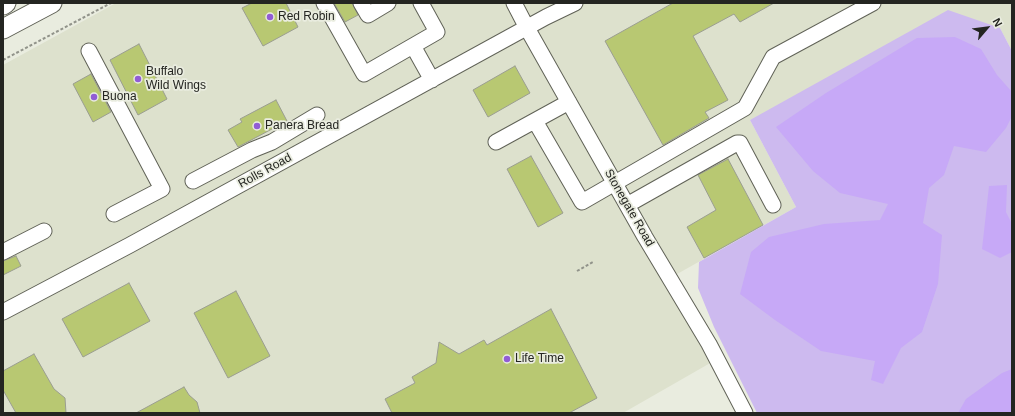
<!DOCTYPE html>
<html>
<head>
<meta charset="utf-8">
<style>
	body { margin:0 }
	#map { position:relative; width:1015px; height:416px; overflow:hidden; background:#e9ecdf; font-family:Arial,sans-serif }
	canvas { display:block }
	.frame { position:absolute; inset:0; border:4px solid #242521; pointer-events:none }
	.north { position:absolute; left:967px; top:8px; width:40px; height:40px; -webkit-text-stroke:3px #e9ecdf; paint-order:stroke; rotate:62deg; font-size:11px; font-weight:700; line-height:16px; text-align:center; color:#242521 }
	.north::after { content:''; display:block; margin:auto; width:14px; height:18px; background:#242521; clip-path:polygon(50% 0,100% 100%,50% 72%,0 100%) }
</style>
</head>
<body>
<div id="map">
<canvas width="1015" height="416"></canvas>
<div class="frame"></div>
<div class="north">N</div>
</div>
<script>
const g = document.querySelector('canvas').getContext('2d');
g.lineJoin = 'round';
function fillPath(path, color) { g.fillStyle = color; g.fill(path, 'evenodd'); }
const poly = rows => new Path2D(rows.map(r => 'M' + r).join(''));
function trace(path, color, width, dash) { g.strokeStyle = color; g.lineWidth = width; g.lineCap = dash ? 'butt' : 'round'; g.setLineDash(dash || []); g.stroke(path); }
function drawText(font, color, halo, rows, align = 'center') {
  g.font = font + ' Arial,sans-serif'; g.lineWidth = 3.5; g.setLineDash([]); g.textBaseline = 'middle'; g.strokeStyle = halo; g.fillStyle = color; for (const [text, x, y, turn = 0] of rows) {
    g.save(); g.translate(x, y); g.rotate((+turn || 0) * Math.PI / 180); g.textAlign = isNaN(turn) ? turn : align; if (halo) g.strokeText(text, 0, 0); g.fillText(text, 0, 0); g.restore();
  }
}
const built = poly([
	[116,3,1012,3,1012,51,1000,28,750,120,796,207,663,282,712,362,623,413,3,413,3,65]
]);
const green = poly([
	[948,10,1000,28,1012,51,1012,413,757,413,714,327,698,288,699,262,796,207,750,120]
]);
const water = poly([
	[955,37,981,49,997,75,1012,92,1012,116,1006,128,986,152,954,146,944,175,929,188,923,223,942,235,938,284,922,332,901,348,883,384,871,380,875,361,821,351,775,320,740,294,751,252,769,237,824,224,880,220,888,204,840,193,813,171,776,127,826,93,917,38],
	[1007,185,1006,212,1012,224,1012,252,1000,258,982,249,989,186],
	[1012,369,1012,413,958,413,966,399,1002,373]
]);
const building = poly([
	[252,3,286,3,298,27,263,46,242,8,252,3],
	[334,3,352,3,358,15,345,22,334,3],
	[673,3,774,3,740,22,734,14,693,36,728,100,705,112,709,118,663,145,605,41,673,3],
	[139,44,167,99,138,115,110,60,139,44],
	[515,66,530,93,488,117,473,90,515,66],
	[91,74,111,112,93,122,73,84,91,74],
	[276,100,287,121,238,147,228,130,242,122,240,119,276,100],
	[531,156,563,213,538,227,507,169,531,156],
	[728,159,763,225,704,258,687,227,716,210,698,175,728,159],
	[16,256,21,266,3,275,3,261,16,256],
	[129,283,150,321,83,357,62,319,129,283],
	[236,291,270,356,228,378,194,313,236,291],
	[551,309,597,398,569,413,392,413,385,399,415,383,412,377,436,363,439,342,459,354,484,340,487,345,551,309],
	[34,354,54,389,65,398,66,413,16,413,3,390,3,371,34,354],
	[184,387,189,395,197,402,200,413,136,413,184,387]
]);
const path = poly([
	[3,60,111,3],
	[577,271,593,262]
]);
const minor = poly([
	[324,3,364,74,437,32,421,3],
	[361,3,368,15,388,3],
	[514,3,527,28,645,237,709,344,745,413],
	[413,46,432,80],
	[89,51,162,189,114,214],
	[535,121,582,202,745,108,773,57,873,3],
	[496,142,569,102],
	[193,181,252,150,272,142,317,115],
	[627,205,737,143,740,143,773,205],
	[3,252,44,231],
	[3,312,130,245,546,17,575,3]
]);
const major = poly([
	[3,5,6,3],
	[3,29,52,3]
]);
const markers = [
	[270,17,4,"#915cd5"],
	[138,79,4,"#915cd5"],
	[94,97,4,"#915cd5"],
	[257,126,4,"#915cd5"],
	[507,359,4,"#915cd5"]
];
const poiNames = [
	["Red Robin",278,17],
	["Buffalo",146,72],
	["Wild Wings",146,86],
	["Buona",102,97],
	["Panera Bread",265,126],
	["Life Time",515,359]
];
const streetNames = [
	["Rolls Road",265,171,-29],
	["Stonegate Road",629,208,60]
];
fillPath(built, '#dde1cd');
fillPath(green, '#cdbaef');
fillPath(water, '#c7a9f7');
fillPath(building, '#b8c872');
trace(building, '#9b9e91', 1);
trace(minor, '#606257', 17);
trace(major, '#606257', 21);
trace(path, '#91938a', 2, [3, 2]);
trace(minor, '#fff', 15);
trace(major, '#fff', 19);
for (const [x, y, r, color] of markers) { const dot = new Path2D(); dot.arc(x, y, r, 0, 2 * Math.PI); g.fillStyle = color; g.fill(dot); trace(dot, '#e9ecdf', 1.5); }
drawText('12px', '#242521', '#e9ecdf', poiNames, 'left');
drawText('12px', '#242521', '#e9ecdf', streetNames);
</script>
</body>
</html>
